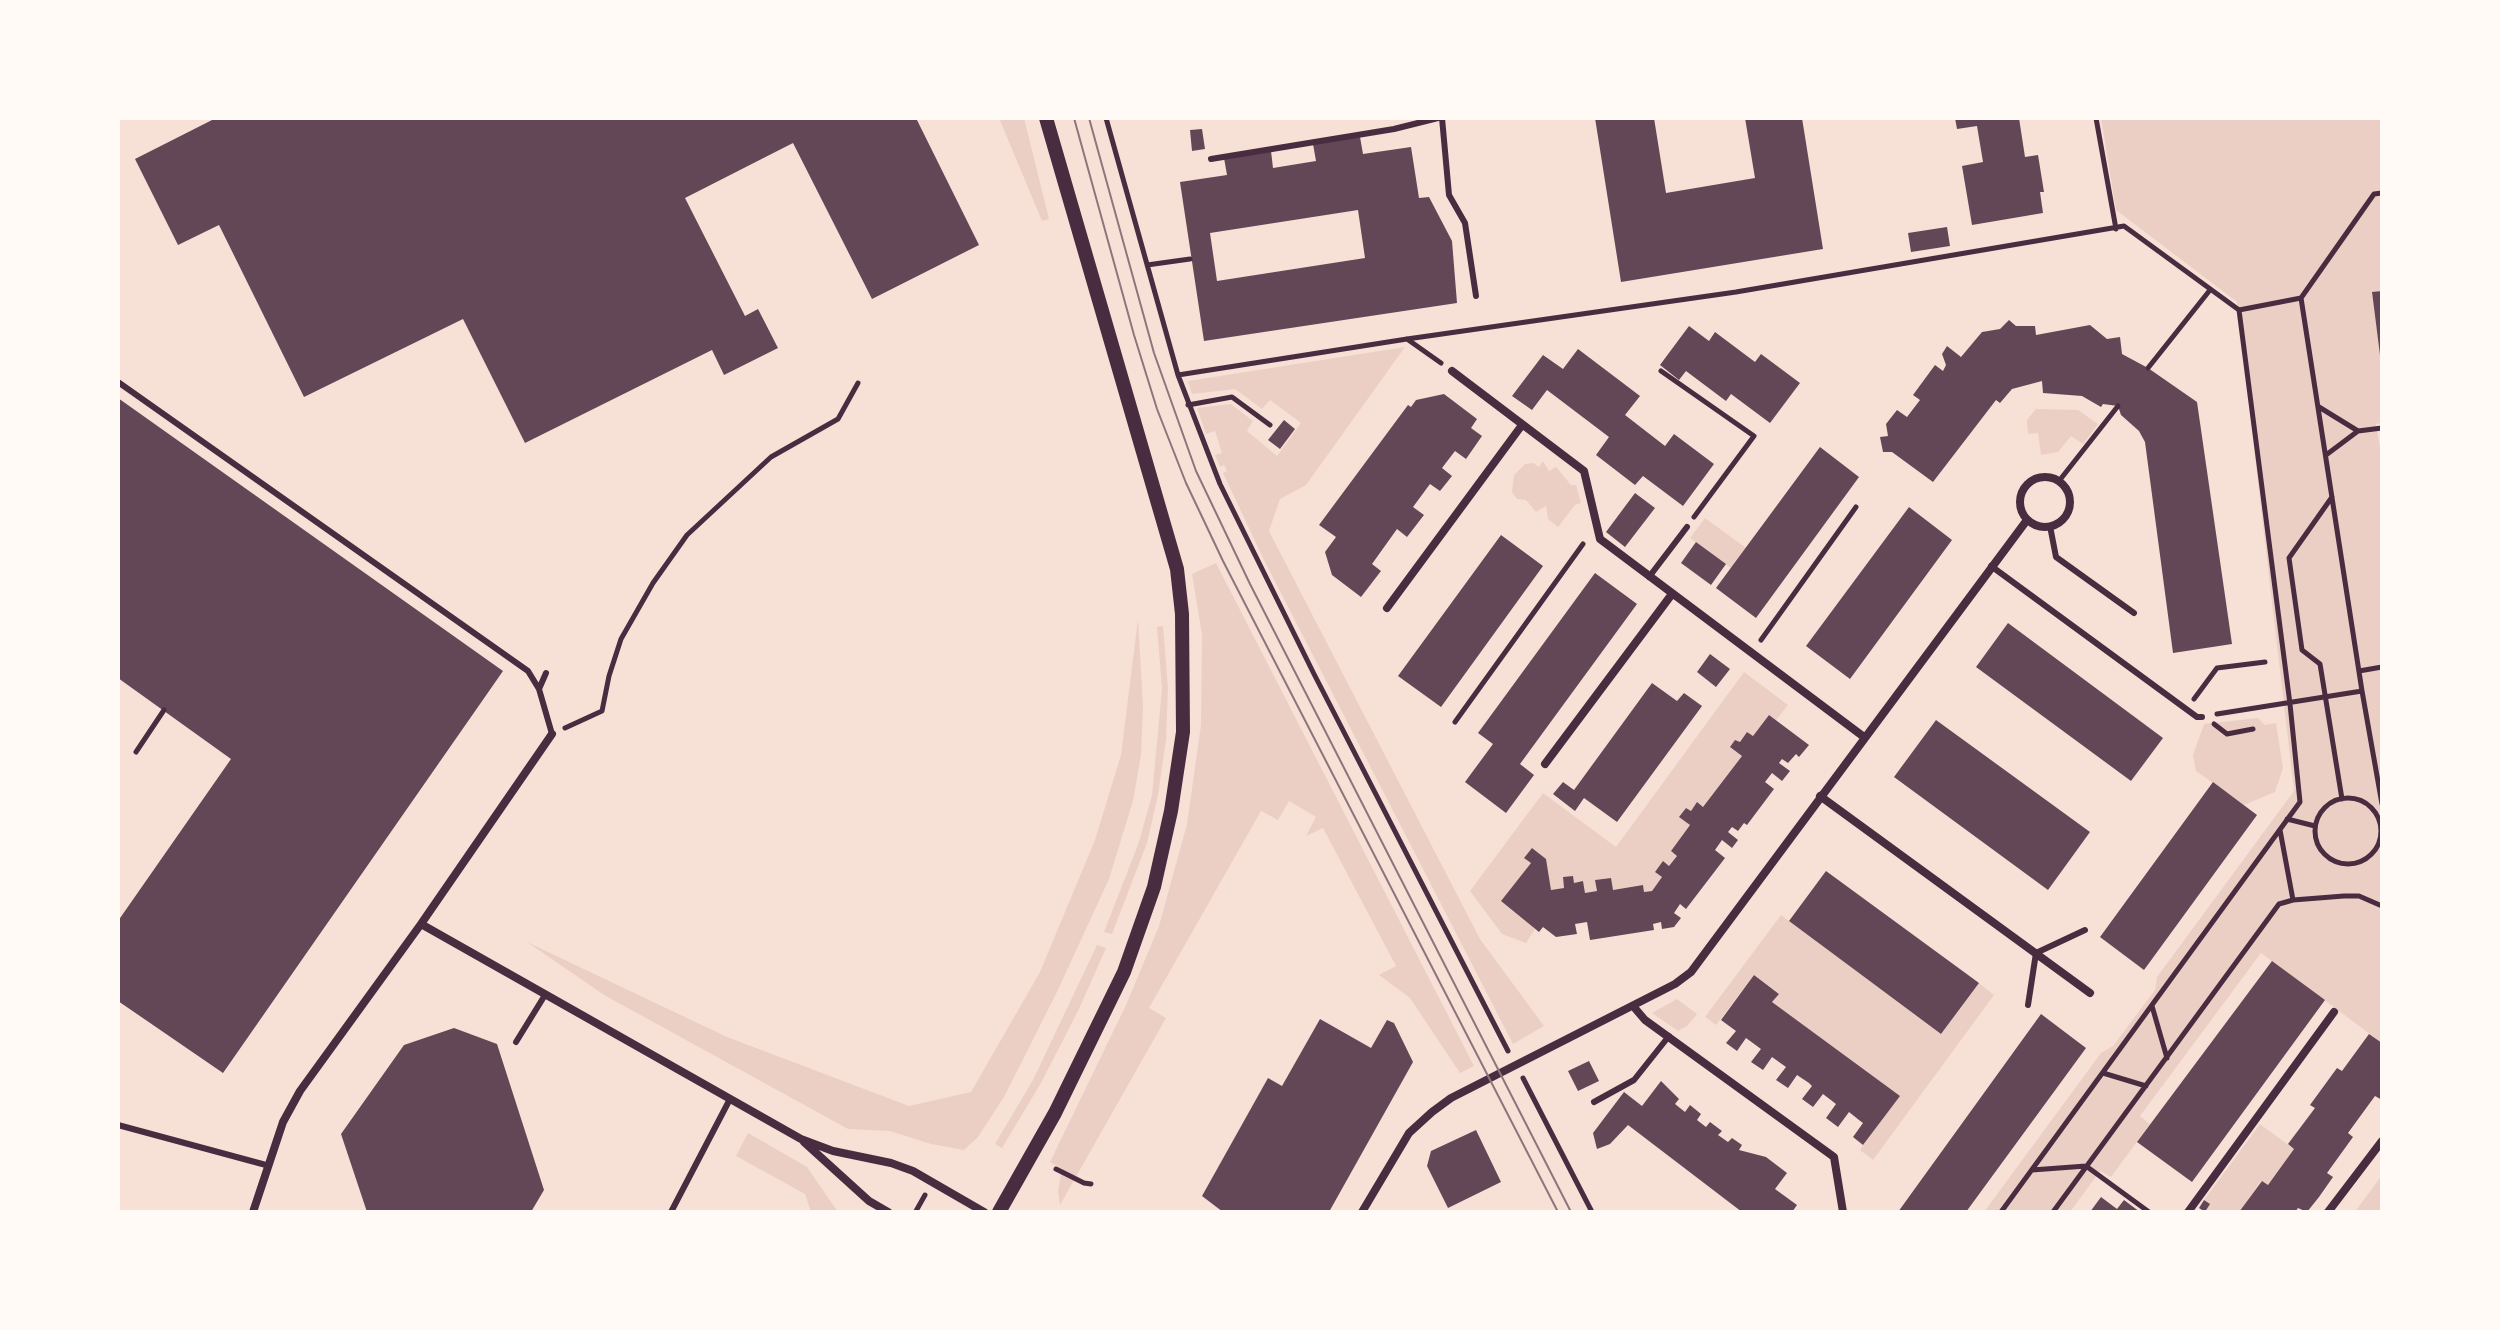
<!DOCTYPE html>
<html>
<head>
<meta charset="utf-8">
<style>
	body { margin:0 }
	#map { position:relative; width:2500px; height:1330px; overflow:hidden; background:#f7e1d7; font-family:Overpass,sans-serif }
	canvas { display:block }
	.frame { position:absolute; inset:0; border:120px solid #fffaf5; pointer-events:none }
</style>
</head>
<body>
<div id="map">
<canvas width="2500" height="1330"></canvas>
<div class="frame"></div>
</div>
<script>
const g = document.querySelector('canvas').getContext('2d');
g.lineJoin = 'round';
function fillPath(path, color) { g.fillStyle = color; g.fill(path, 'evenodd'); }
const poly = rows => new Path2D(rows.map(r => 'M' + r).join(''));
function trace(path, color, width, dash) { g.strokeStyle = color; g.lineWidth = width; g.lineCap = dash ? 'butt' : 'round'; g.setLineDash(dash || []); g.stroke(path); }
const green = poly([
	[999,118,1024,118,1049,219,1042,221],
	[2101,118,2381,118,2382,291,2372,293,2382,368,2382,423,2376,424,2382,458,2382,1043,2261,953,2140,1116,2150,1124,2111,1177,2100,1171,2070,1212,1984,1212,2101,1053,2113,1046,2155,990,2157,977,2294,791,2237,302,2116,210],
	[1405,347,1306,485,1280,499,1269,531,1480,939,1544,1026,1513,1044,1265,562,1223,473,1227,471,1224,465,1220,467,1215,455,1222,453,1215,431,1206,434,1197,408,1231,404,1253,421,1247,431,1277,456,1301,423,1270,400,1262,409,1235,389,1192,394,1188,381],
	[2036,409,2078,410,2098,424,2083,444,2071,436,2058,452,2041,455,2038,433,2028,434,2027,420],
	[1543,461,1549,471,1556,467,1571,485,1576,485,1581,503,1575,505,1558,527,1548,519,1546,506,1536,512,1526,500,1517,499,1512,492,1514,475,1525,464,1533,463,1539,467],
	[1705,518,1746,548,1731,568,1690,538],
	[1216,563,1474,1066,1460,1073,1410,998,1379,975,1396,966,1323,828,1306,836,1316,817,1289,801,1278,820,1261,811,1149,1008,1166,1018,1060,1205,1058,1191,1062,1169,1050,1162,1126,1005,1159,926,1187,824,1201,725,1202,635,1192,574],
	[1138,619,1143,706,1141,755,1133,801,1109,879,1057,992,1004,1097,978,1137,964,1150,931,1144,890,1131,848,1129,604,995,527,942,727,1037,909,1106,971,1092,1040,972,1095,840,1121,755],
	[1163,626,1168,688,1166,740,1158,795,1147,843,1112,934,1104,932,1139,842,1152,795,1162,689,1157,627],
	[1744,672,1788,705,1776,720,1769,715,1753,736,1747,732,1740,742,1735,741,1731,748,1742,756,1703,807,1697,803,1691,811,1686,808,1680,816,1690,825,1671,851,1677,856,1669,866,1664,862,1656,872,1662,877,1652,891,1644,892,1643,885,1613,890,1610,878,1595,880,1597,891,1585,893,1583,881,1574,883,1572,876,1563,878,1564,888,1551,890,1546,860,1532,848,1525,858,1531,863,1501,901,1535,929,1526,943,1502,934,1470,891,1543,793,1616,847],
	[2258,718,2265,725,2276,723,2283,768,2275,792,2244,805,2196,771,2193,755,2204,724],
	[1781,915,1941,1034,1979,983,1994,995,1873,1160,1860,1150,1899,1096,1772,1002,1779,993,1754,975,1716,1025,1705,1017],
	[1097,945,1106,948,1079,1009,1041,1083,1002,1148,995,1144,1033,1080],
	[1677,999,1697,1014,1687,1026,1678,1031,1652,1013],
	[2260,1124,2294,1149,2268,1185,2261,1181,2239,1212,2205,1212,2210,1204,2204,1200],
	[748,1133,807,1167,838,1212,811,1212,805,1194,736,1156],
	[2382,1175,2382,1212,2355,1212,2360,1205]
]);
const building = poly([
	[216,118,916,118,979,245,872,299,793,143,685,198,745,316,758,309,778,348,724,375,712,350,525,443,463,319,304,397,219,225,178,245,135,159],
	[1595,118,1654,118,1666,193,1755,178,1745,118,1802,118,1823,249,1621,282],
	[1955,118,2019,118,2025,157,2038,155,2044,192,2040,192,2043,213,1972,225,1962,166,1983,162,1977,126,1957,129],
	[1202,129,1205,149,1192,151,1190,130],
	[1360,137,1363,154,1411,147,1419,198,1429,197,1452,241,1457,303,1204,341,1180,182,1227,175,1224,158,1271,151,1273,168,1316,161,1313,144],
	[1358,210,1365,258,1217,281,1210,233],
	[1947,227,1950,246,1911,252,1908,233],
	[2382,291,2382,355,2380,355,2372,292],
	[2009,320,2016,326,2035,326,2036,335,2090,325,2107,339,2120,337,2122,354,2148,368,2197,402,2232,644,2173,653,2145,442,2139,431,2121,415,2118,406,2103,404,2101,407,2082,396,2043,393,2042,381,2012,389,2000,403,1996,400,1933,482,1892,452,1883,452,1880,437,1888,436,1886,424,1897,410,1907,417,1920,400,1913,395,1935,365,1943,371,1946,365,1942,354,1947,346,1961,357,1982,332,2000,329],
	[1689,326,1709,341,1715,332,1755,362,1761,354,1800,383,1770,423,1731,394,1726,401,1686,371,1679,380,1660,365],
	[1578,349,1640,396,1625,415,1665,446,1674,434,1714,464,1683,506,1643,476,1635,485,1596,455,1609,437,1547,390,1532,410,1512,396,1543,355,1563,369],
	[1444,394,1477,419,1471,428,1482,436,1466,459,1455,451,1442,468,1452,476,1440,491,1430,484,1413,507,1424,515,1407,537,1397,529,1372,564,1381,571,1361,597,1332,575,1325,552,1336,537,1319,525,1408,405,1411,407,1416,400],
	[118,398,503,671,223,1073,118,1001,118,921,231,759,118,678],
	[1284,420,1295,429,1280,449,1268,440],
	[1820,447,1859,477,1756,618,1716,588],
	[1635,493,1655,508,1625,547,1606,532],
	[1909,507,1952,540,1850,679,1806,646],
	[1501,535,1543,566,1441,707,1398,676],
	[1696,542,1726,564,1711,585,1681,563],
	[1595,573,1637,604,1520,764,1534,775,1506,813,1465,782,1493,744,1478,733],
	[2008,623,2163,738,2131,781,1976,667],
	[1710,654,1730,669,1716,687,1697,672],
	[1652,683,1677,701,1684,693,1702,706,1617,822,1584,798,1575,811,1553,794,1563,782,1574,790],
	[1769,715,1809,745,1799,757,1796,754,1788,763,1782,759,1779,763,1790,771,1782,781,1772,773,1765,782,1774,789,1747,825,1744,823,1738,831,1732,827,1728,832,1738,840,1732,848,1722,840,1715,850,1725,858,1686,909,1680,904,1674,913,1681,918,1674,927,1662,929,1661,922,1653,924,1654,930,1590,940,1587,922,1575,924,1577,934,1556,937,1543,927,1539,932,1501,901,1531,863,1524,858,1532,848,1546,859,1551,890,1564,888,1563,877,1573,876,1574,883,1583,881,1585,893,1597,891,1595,880,1611,878,1613,890,1643,885,1644,892,1652,891,1662,877,1655,872,1663,861,1669,866,1677,856,1671,851,1690,825,1679,817,1686,808,1691,811,1697,802,1703,807,1742,756,1730,747,1735,740,1740,742,1747,732,1753,736],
	[1936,720,2090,832,2048,890,1894,777],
	[2213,782,2257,815,2144,970,2100,937],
	[1826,871,1979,983,1941,1034,1789,921],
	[2272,961,2325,1000,2192,1182,2137,1142],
	[1754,975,1779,994,1772,1002,1900,1096,1863,1145,1853,1137,1863,1123,1859,1120,1849,1112,1838,1127,1826,1118,1836,1104,1823,1094,1813,1107,1802,1099,1812,1086,1809,1083,1797,1075,1788,1088,1776,1080,1786,1067,1772,1057,1763,1070,1751,1062,1761,1049,1746,1038,1737,1051,1726,1043,1736,1031,1721,1020],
	[2041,1014,2086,1048,1966,1212,1898,1212],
	[1320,1019,1371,1048,1387,1020,1394,1023,1413,1062,1329,1212,1223,1212,1202,1196,1268,1078,1282,1086],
	[454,1028,497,1044,544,1190,531,1212,367,1212,341,1134,404,1045],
	[2369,1034,2382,1043,2382,1100,2375,1096,2348,1133,2353,1137,2327,1173,2333,1177,2319,1197,2307,1212,2298,1208,2295,1212,2239,1212,2262,1181,2268,1185,2294,1149,2288,1144,2315,1108,2310,1105,2337,1068,2342,1071],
	[1589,1061,1599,1081,1578,1091,1568,1071],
	[1661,1081,1679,1099,1675,1104,1685,1112,1690,1105,1701,1114,1697,1120,1706,1127,1710,1122,1722,1131,1718,1135,1728,1142,1732,1138,1742,1145,1739,1150,1766,1157,1787,1173,1775,1189,1797,1205,1792,1212,1742,1212,1628,1125,1610,1144,1597,1149,1593,1133,1624,1092,1642,1106],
	[1476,1130,1501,1182,1448,1208,1427,1166,1431,1151],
	[2101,1197,2117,1209,2124,1200,2140,1212,2090,1212],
	[2204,1200,2210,1204,2205,1212,2199,1208]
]);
const path = poly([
	[1106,118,1178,375,1220,484,1314,674,1508,1051],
	[2096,118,2116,229],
	[1147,265,1190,259],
	[2301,298,2362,691,2382,804],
	[1407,339,1441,363],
	[2148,368,2210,290],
	[1661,371,1754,436,1694,517],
	[1178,375,1407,339,1736,292,2124,226,2239,310,2301,298,2374,194,2382,193],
	[1188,405,1232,397,1270,425],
	[2319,407,2358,431,2326,455],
	[2358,431,2382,428],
	[2059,481,2118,406],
	[2332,497,2289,558,2302,650,2320,664,2342,799],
	[1761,640,1856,507],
	[2359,671,2382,667],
	[2194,699,2217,668,2265,662],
	[2217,714,2362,691],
	[1455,722,1583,544],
	[2214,724,2227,734,2253,729],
	[565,728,602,711,609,676,621,639,653,583,687,535,771,457,838,419,858,383],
	[136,752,164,710],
	'2315 831a33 33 0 1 1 66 0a33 33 0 1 1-66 0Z',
	[2287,819,2315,826],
	[2280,830,2293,900],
	[2152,1006,2167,1058],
	[2103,1073,2146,1086],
	[1523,1078,1592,1212],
	[1056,1169,1084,1183,1091,1184],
	[2032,1170,2086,1166,2149,1212],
	[916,1211,925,1195],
	[2001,1212,2300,802,2290,704,2239,310],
	[2053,1212,2279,904,2293,900,2344,896,2359,896,2382,906]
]);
const service = poly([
	[1442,118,1449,195,1465,223,1476,296],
	[1211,159,1394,129,1438,118],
	[118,382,528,671,539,689,552,734],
	[2050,526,2056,557,2134,613],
	[1991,566,2197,717,2202,717],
	[1649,577,1687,527],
	[539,689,546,673],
	[2028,1005,2036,953,2085,930],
	[516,1042,545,995],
	[1594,1102,1634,1080,1669,1036],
	[118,1125,266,1165],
	[671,1212,730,1099]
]);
const minor = poly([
	[1452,371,1584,471,1600,539,1864,737],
	'2020 502a25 25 0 1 1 50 0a25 25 0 1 1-50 0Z',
	[1387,608,1522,425],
	[1545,764,1672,594],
	[1820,796,2090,993],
	[421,924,801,1139,833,1151,891,1163,913,1171,984,1212],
	[1633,1006,1645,1020,1834,1157,1843,1212],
	[804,1142,869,1201,888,1212],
	[253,1212,283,1122,300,1091,421,924,552,734],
	[1362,1212,1409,1133,1432,1112,1451,1098,1675,984,1691,972,2027,520],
	[2188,1212,2334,1012],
	[2328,1212,2382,1141]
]);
const tertiary = poly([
	[999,1212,1055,1113,1124,972,1154,887,1171,811,1183,732,1182,614,1177,569,1046,118]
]);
const tram = poly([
	[1074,118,1134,335,1157,409,1186,483,1223,561,1558,1212],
	[1089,118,1154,353,1196,471,1250,584,1571,1212]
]);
fillPath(green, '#ebcfc5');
fillPath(building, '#644757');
trace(path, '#4a2c40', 5);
trace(service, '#4a2c40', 6);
trace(minor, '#4a2c40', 8);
trace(tertiary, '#4a2c40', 14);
trace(tram, '#8f747c', 2);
</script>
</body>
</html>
